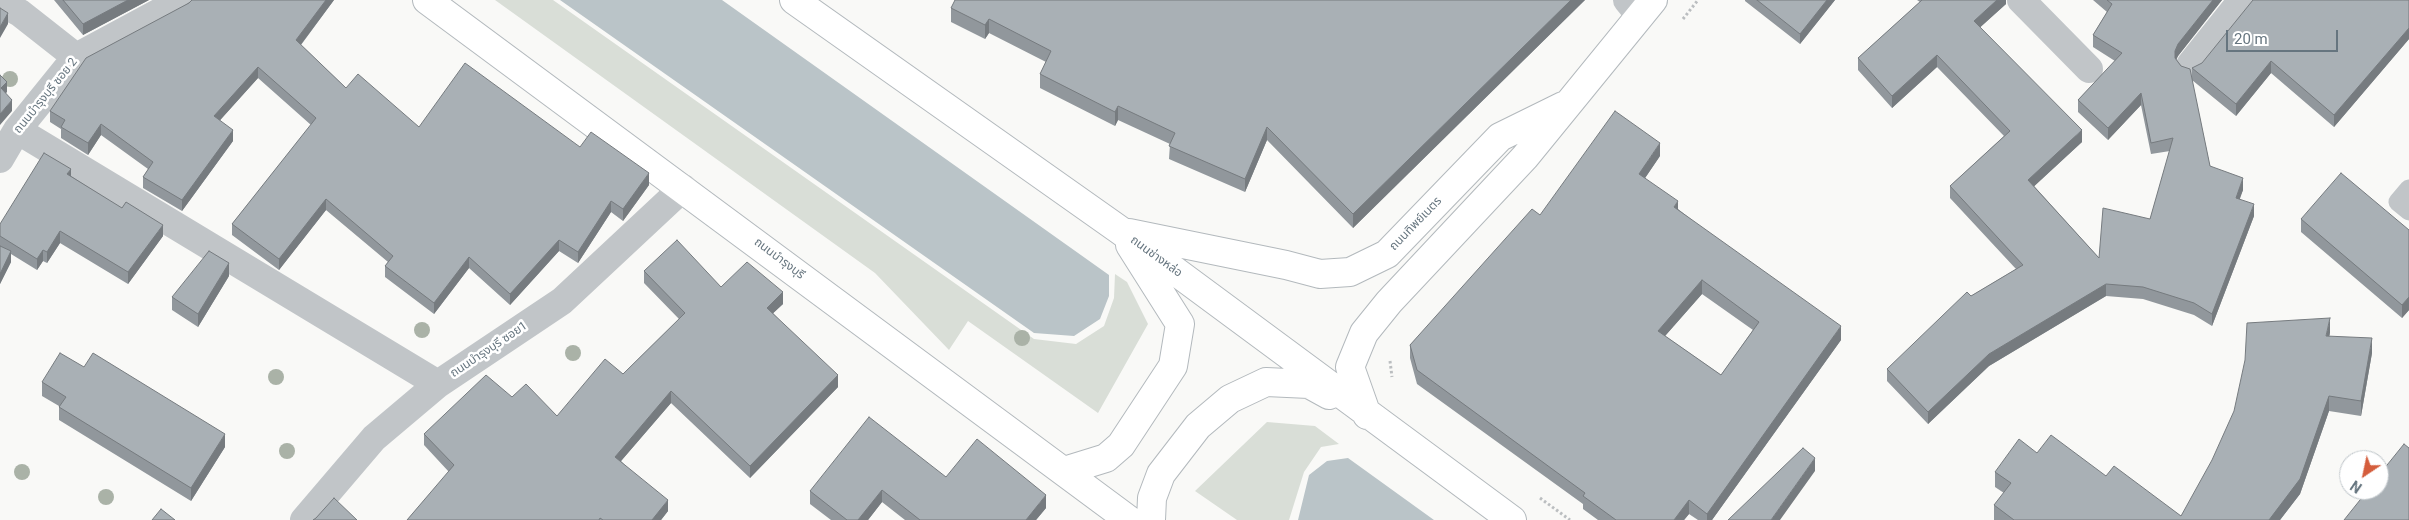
<!DOCTYPE html>
<html>
<head>
<meta charset="utf-8">
<style>
	body { margin:0 }
	#map { position:relative; width:2409px; height:520px; overflow:hidden; background:#f9f9f7; font-family:Roboto,sans-serif }
	canvas { display:block }
	.north { position:absolute; left:2339px; top:450px; width:50px; height:50px; box-sizing:border-box; background:#fff; border:1px solid #c2c8cc; border-radius:50%; rotate:214deg; font-size:14px; font-weight:700; line-height:20px; text-align:center; color:#66757f }
	.north::after { content:''; display:block; margin:auto; width:18px; height:22px; background:#d45d3c; clip-path:polygon(50% 0,100% 100%,50% 72%,0 100%) }
	.scale { position:absolute; left:2226px; top:30px; width:112px; height:22px; box-sizing:border-box; border:2px solid #66757f; border-top:0; padding-left:6px; font-size:15px; line-height:18px; white-space:nowrap; color:#66757f; -webkit-text-stroke:4px #fff; paint-order:stroke }
</style>
</head>
<body>
<div id="map">
<canvas width="2409" height="520"></canvas>
<div class="north">N</div>
<div class="scale">20 m</div>
</div>
<script>
const g = document.querySelector('canvas').getContext('2d');
g.lineJoin = 'round';
function fillPath(path, color) { g.fillStyle = color; g.fill(path, 'evenodd'); }
const poly = rows => new Path2D(rows.map(r => 'M' + r).join(''));
function trace(path, color, width, dash) { g.strokeStyle = color; g.lineWidth = width; g.lineCap = dash ? 'butt' : 'round'; g.setLineDash(dash || []); g.stroke(path); }
function drawText(font, color, halo, rows, align = 'center') {
  g.font = font + ' Roboto,"Noto Sans Thai",sans-serif'; g.lineWidth = 5; g.setLineDash([]); g.textBaseline = 'middle'; g.strokeStyle = halo; g.fillStyle = color; for (const [text, x, y, turn = 0] of rows) {
    g.save(); g.translate(x, y); g.rotate((+turn || 0) * Math.PI / 180); g.textAlign = isNaN(turn) ? turn : align; if (halo) g.strokeText(text, 0, 0); g.fillText(text, 0, 0); g.restore();
  }
}
const green = poly([
	[495,0,553,0,1034,339,1076,344,1104,326,1114,298,1115,274,1127,282,1148,324,1098,413,968,321,949,350,875,273],
	[1267,422,1315,426,1339,444,1321,447,1304,472,1289,520,1237,520,1195,491]
]);
const water = poly([
	[560,0,722,0,1109,275,1109,296,1100,319,1074,336,1034,333],
	[1348,458,1434,520,1298,520,1309,475,1327,461]
]);
const path = poly([
	[1683,19,1698,0],
	[1390,361,1392,377],
	[1540,498,1570,520]
]);
const lane = poly([
	[2409,189,2398,202,2409,211]
]);
const street = poly([
	[1627,0,1640,16],
	[2021,0,2089,69],
	[0,2,20,13,76,57],
	[2190,65,2242,0],
	[17,130,438,384],
	[0,159,17,130,76,57,182,0],
	[304,520,374,438,438,384,562,301,683,188]
]);
const secondary = poly([
	[427,0,1129,520],
	[794,0,1121,231,1512,520],
	[1129,233,1286,265,1320,274,1350,272,1387,254,1500,137,1563,106],
	[1367,415,1350,367,1364,333,1389,302,1525,157,1653,0],
	[1064,471,1106,458,1121,445,1173,366,1180,324,1130,245],
	[1151,520,1152,498,1161,474,1198,426,1230,399,1266,382,1309,384,1329,395]
]);
const trees = [
	[10,79],
	[422,330],
	[1022,338],
	[573,353],
	[276,377],
	[287,451],
	[22,472],
	[106,497]
];
const wall = poly([
	[54,0,149,0,83,35],
	[192,0,334,0,301,45,346,88,419,127,580,147,649,185,623,221,611,212,578,263,559,251,510,305,469,268,434,314,385,277,385,266,388,262,326,210,279,270,232,235,232,224,311,125,258,78,220,120,233,141,182,211,143,188,143,177,148,169,101,135,88,155,61,138,61,129,50,122,50,111],
	[1585,0,1353,228,1267,140,1245,192,1169,159,1170,144,1118,120,1115,126,1040,88,1040,74,1046,62,989,33,985,39,951,22,951,8],
	[1745,0,1835,0,1800,44,1745,1],
	[1917,0,2006,0,2006,4,1980,27,2082,142,2034,186,2099,258,2150,219,2170,151,2151,154,2141,105,2108,140,2078,112,2078,100,2115,61,2093,47,2093,35,2107,12,2093,0,2222,0,2178,56,2176,59,2192,80,2192,68,2409,0,2409,39,2334,127,2271,73,2236,116,2192,80,2210,166,2243,190,2239,199,2254,216,2212,326,2194,315,2143,299,2106,296,1989,366,1928,424,1887,381,1887,369,1971,296,2016,269,1950,198,1950,186,2004,136,1937,67,1892,108,1858,70,1858,58,1920,2],
	[1660,156,1645,178,1678,209,1841,340,1712,520,1698,520,1689,514,1684,520,1598,520,1583,509,1583,504,1417,384,1410,358,1410,345,1540,215],
	[1702,294,1753,330,1721,375,1665,336],
	[71,176,163,236,128,284,60,243,47,263,43,261,37,270,11,254,11,262,0,284,0,224],
	[2301,219,2409,230,2409,310,2402,318,2301,232],
	[644,271,721,287,783,304,773,313,838,387,750,478,671,403,621,461,668,511,661,520,407,520,449,472,424,445,424,434,512,397,557,416,623,374,679,319,644,283],
	[229,276,198,327,172,310,172,297],
	[2330,333,2329,336,2372,353,2361,416,2329,411,2300,494,2280,520,1994,520,1994,505,2004,493,1995,487,1995,472,2037,453,2106,476,2181,516],
	[84,367,225,447,191,501,59,420,59,406,42,396,42,382],
	[946,477,1046,508,1036,520,905,520,882,502,868,520,831,520,810,504,810,491]
]);
const shadedWall = poly([
	[128,0,149,0,83,35,83,24],
	[326,0,334,0,296,51,296,40],
	[1571,0,1585,0,1353,228,1353,214],
	[1827,0,1835,0,1800,44,1800,34],
	[1997,0,2006,0,2006,4,1974,33,1974,21],
	[2213,0,2222,0,2178,56,2175,63,2175,51,2178,44],
	[8,13,8,24,0,38,0,27],
	[989,19,989,33,985,39,985,25],
	[2409,28,2409,39,2334,127,2334,115],
	[1937,55,1937,67,1892,108,1892,96],
	[2271,61,2271,73,2236,116,2236,104],
	[258,67,258,78,214,127,214,116],
	[7,82,7,92,1,99,1,88],
	[2141,93,2141,105,2108,140,2108,128],
	[12,100,12,111,0,125,0,114],
	[1118,106,1118,120,1115,126,1115,112],
	[101,124,101,135,88,155,88,143],
	[1267,127,1267,140,1245,192,1245,179],
	[233,130,233,141,182,211,182,200],
	[2082,130,2082,142,2028,192,2028,180],
	[1660,143,1660,156,1639,187,1639,174],
	[71,169,71,181,67,174],
	[649,173,649,185,623,221,623,209],
	[2243,178,2243,190,2236,210,2236,198],
	[326,199,326,210,279,270,279,259],
	[611,201,611,212,578,263,578,252],
	[1678,201,1678,215,1674,207],
	[2254,204,2254,216,2212,326,2212,314],
	[163,225,163,236,128,284,128,272],
	[60,231,60,243,47,263,47,252],
	[559,240,559,251,510,305,510,294],
	[43,250,43,261,37,270,37,259],
	[11,251,11,262,0,284,0,274],
	[469,257,469,268,434,314,434,303],
	[229,263,229,276,198,327,198,314],
	[1702,280,1702,294,1658,344,1658,331],
	[2106,284,2106,296,1989,366,1928,424,1928,412,1989,354],
	[783,292,783,304,767,319,767,308],
	[2409,297,2409,310,2402,318,2402,305],
	[2330,318,2330,333,2326,351,2326,336],
	[1841,326,1841,340,1712,520,1707,520,1707,514],
	[2372,338,2372,353,2361,416,2361,401],
	[838,375,838,387,750,478,750,466],
	[671,391,671,403,615,468,615,457],
	[2329,396,2329,411,2300,494,2280,520,2269,520],
	[225,434,225,447,191,501,191,488],
	[1815,458,1815,471,1780,520,1771,520],
	[882,490,882,502,868,520,858,520],
	[1046,495,1046,508,1036,520,1026,520],
	[668,500,668,511,661,520,652,520],
	[1689,500,1689,514,1684,520,1674,520]
]);
const building = poly([
	[63,0,128,0,83,24,63,0],
	[192,0,326,0,296,40,346,88,358,74,419,127,465,63,580,147,591,132,649,173,623,209,611,201,578,252,559,240,510,294,469,257,434,303,385,266,393,256,326,199,279,259,232,224,316,118,258,67,214,116,233,130,182,200,143,177,153,162,101,124,88,143,61,127,65,120,50,111,86,58,189,3,192,0],
	[955,0,1571,0,1353,214,1267,127,1245,179,1169,146,1175,133,1118,106,1115,112,1040,74,1051,51,989,19,985,25,951,8,955,0],
	[1757,0,1827,0,1800,34,1757,0],
	[1922,0,1997,0,1974,21,2082,130,2028,180,2099,258,2103,208,2150,219,2173,138,2151,143,2141,93,2108,128,2078,100,2122,53,2093,35,2112,4,2107,0,2213,0,2178,44,2175,51,2175,58,2181,66,2190,69,2210,166,2243,178,2236,198,2254,204,2212,314,2194,303,2143,287,2106,284,1989,354,1928,412,1887,369,1967,292,1971,296,2023,265,1950,186,2010,131,1937,55,1892,96,1858,58,1922,0],
	[2253,0,2409,0,2409,28,2334,115,2271,61,2236,104,2192,68,2202,63,2253,0],
	[0,8,8,13,0,27,0,8],
	[0,75,7,82,1,88,12,100,0,114,0,75],
	[1615,111,1660,143,1639,174,1678,201,1674,207,1841,326,1707,514,1689,500,1674,520,1616,520,1583,496,1585,493,1417,370,1410,345,1532,209,1540,215,1615,111],
	[1702,280,1759,322,1721,375,1658,331,1702,280],
	[44,153,71,169,67,174,122,208,126,202,163,225,128,272,60,231,47,252,43,250,37,259,0,236,0,224,44,153],
	[2341,173,2409,230,2409,297,2402,305,2301,219,2341,173],
	[677,240,721,287,747,262,783,292,767,308,838,375,750,466,671,391,615,457,668,500,652,520,603,520,600,518,599,520,407,520,454,465,424,434,486,375,512,397,526,384,557,416,605,359,623,374,685,313,644,271,677,240],
	[0,246,11,251,0,274,0,246],
	[209,251,229,263,198,314,172,297,209,251],
	[2330,318,2326,336,2372,338,2361,401,2329,396,2300,479,2269,520,2014,520,1994,505,2011,483,1995,472,2019,439,2037,453,2051,435,2106,476,2114,466,2181,516,2212,460,2234,411,2245,360,2247,323,2330,318],
	[60,353,84,367,93,353,225,434,191,488,59,407,66,397,42,382,60,353],
	[869,417,946,477,977,439,1046,495,1026,520,920,520,882,490,858,520,847,520,810,491,869,417],
	[2404,444,2409,448,2409,520,2344,520,2368,490,2379,490,2379,475,2404,444],
	[1803,448,1815,458,1771,520,1728,520,1803,448],
	[334,498,357,520,313,520,316,518,334,498],
	[161,509,175,520,152,520,161,509]
]);
const streetNames = [
	["ถนนบำรุงบุรี ซอย 2",46,96,-51],
	["ถนนทิพย์เนตร",1416,224,-46],
	["ถนนช่างหล่อ",1156,257,36],
	["ถนนบำรุงบุรี",779,259,37],
	["ถนนบำรุงบุรี ซอย1",489,350,-34]
];
fillPath(green, '#d9ded7');
fillPath(water, '#bac4c8');
trace(secondary, '#b3b9bd', 30);
trace(path, '#bbbec0', 3, [2.5, 2.5]);
trace(lane, '#c1c5c8', 19);
trace(street, '#c1c5c8', 28);
trace(secondary, '#fff', 28);
g.fillStyle = '#aab2a7';
for (const [x, y] of trees) { g.beginPath(); g.arc(x, y, 8, 0, 2 * Math.PI); g.fill(); }
fillPath(wall, '#91979c');
fillPath(shadedWall, '#767b7f');
fillPath(building, '#a9b0b5');
trace(building, '#767b7f', 1);
drawText('12px', '#66757f', '#fff', streetNames);
</script>
</body>
</html>
